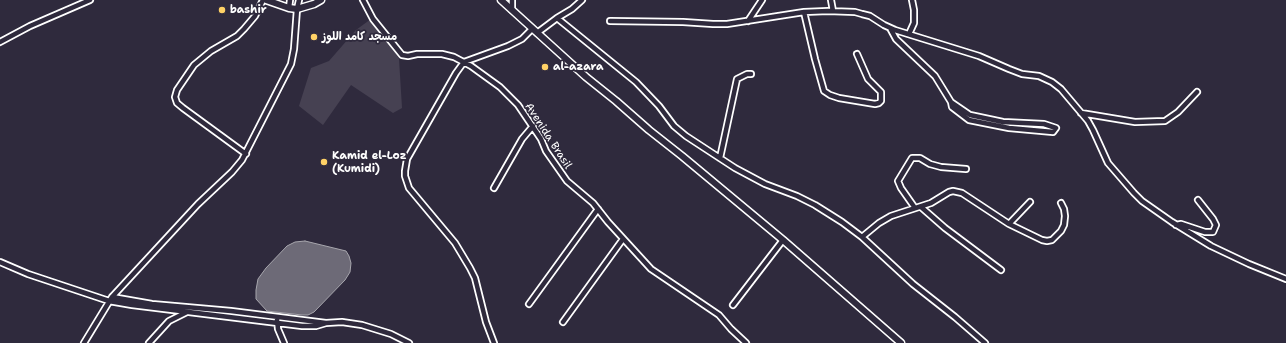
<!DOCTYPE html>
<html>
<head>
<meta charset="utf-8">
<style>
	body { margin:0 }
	canvas { display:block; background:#2f2a3d }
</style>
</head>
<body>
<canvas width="1286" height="343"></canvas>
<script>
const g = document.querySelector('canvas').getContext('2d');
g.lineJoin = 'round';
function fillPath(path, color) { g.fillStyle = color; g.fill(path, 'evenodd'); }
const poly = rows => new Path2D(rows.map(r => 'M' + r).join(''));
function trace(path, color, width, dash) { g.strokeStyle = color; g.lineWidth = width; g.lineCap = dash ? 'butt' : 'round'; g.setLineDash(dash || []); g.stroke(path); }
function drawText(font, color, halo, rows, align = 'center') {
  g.font = font + ' "Shantell Sans","Playpen Sans Arabic",sans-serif'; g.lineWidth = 3.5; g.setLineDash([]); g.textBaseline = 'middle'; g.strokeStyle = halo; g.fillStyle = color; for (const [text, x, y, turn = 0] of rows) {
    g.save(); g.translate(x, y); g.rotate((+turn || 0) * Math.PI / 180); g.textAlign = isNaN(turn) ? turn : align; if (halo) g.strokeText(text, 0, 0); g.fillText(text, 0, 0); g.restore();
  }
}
const green = poly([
	[371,19,384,32,399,59,402,108,393,113,351,85,323,125,299,106,311,68,329,61,356,30]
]);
const water = poly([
	[305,241,346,251,349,256,351,263,350,272,345,280,314,312,308,315,302,315,267,311,256,299,256,290,258,279,266,268,287,246,295,242,305,241]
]);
const street = poly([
	[363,0,373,19,402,55,408,56,417,54,442,54,454,57,471,66,500,87,518,105,541,139,546,151,567,181,593,203,608,222,651,269,719,315,731,329,746,343],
	[831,0,833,11],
	[289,8,290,0],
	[512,10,512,0],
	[804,12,828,11,855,12,862,14,870,16,884,25,895,30,979,56,1009,69,1022,74,1039,76,1052,82,1061,89,1088,121,1093,130,1108,163,1134,193,1142,201,1172,222,1211,246,1249,264,1286,279],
	[557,18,636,82,659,106,674,126,686,136,735,168,765,184,797,196,815,205,842,222,862,237,913,284,955,317,985,343],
	[610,21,683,22,713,24,727,24,804,12,815,59,824,91,830,95,839,98,875,104,879,103,881,101,881,92,868,79,857,54],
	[748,21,762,0],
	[890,28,896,39,935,76,951,102,952,107,969,120,1009,128,1053,132,1056,128,1044,124,1003,122,970,115,951,102],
	[537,33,557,18,572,9,582,0],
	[909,34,914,23,914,10,912,0],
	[0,42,30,26,90,0],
	[1081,113,1135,122,1165,121,1178,112,1197,92],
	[246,154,183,108,177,103,175,97,177,90,194,65,211,51,237,36,244,29,255,16,263,0],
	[720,158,737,79,747,74,751,74],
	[494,188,522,139,533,126],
	[921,207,945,228,1001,270],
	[915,208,901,188,898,181,912,158,920,158,930,164,941,167,966,169],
	[1009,224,1042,240,1047,241,1052,240,1061,231,1064,225,1065,216,1064,209,1061,203],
	[1176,225,1181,224,1205,232,1213,232,1216,225,1213,219,1198,200],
	[862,237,879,223,891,216,931,203,949,192,953,191,962,193,1009,224,1030,202],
	[0,262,28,274,109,301,132,305,302,326,316,326,326,323],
	[112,297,152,304,231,311,326,323,342,322,362,325,391,334,409,343],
	[529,304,598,209],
	[733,305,783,240],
	[277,320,278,329,284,343],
	[563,322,623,239],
	[84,343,112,297,198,204,232,172,242,160,291,64,294,49,297,9,299,0],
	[149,343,169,321,187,312],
	[494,343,486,322,475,278,470,268,455,243,409,188,405,176,405,171,407,159,456,73,464,62,508,46,522,39,532,29]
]);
const secondary = poly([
	[266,0,289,8,297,9,314,4,321,0],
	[501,0,586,77,616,101,649,130,682,156,783,240,901,343]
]);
const markers = [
	[222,10,4,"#ffd166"],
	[314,37,4,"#ffd166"],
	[545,67,4,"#ffd166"],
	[324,162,4,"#ffd166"]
];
const poiNames = [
	["bashir",230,10],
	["مسجد كامد اللوز",322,37],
	["al-azara",553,67],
	["Kamid el-Loz",332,156],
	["(Kumidi)",332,169]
];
const streetNames = [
	["Avenida Brasil",548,136,57]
];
fillPath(green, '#464152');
fillPath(water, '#6d6a77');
trace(water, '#a7a6ad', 1);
trace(street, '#fff', 8);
trace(secondary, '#fff', 9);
trace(street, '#2f2a3d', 4.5);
trace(secondary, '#2f2a3d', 6);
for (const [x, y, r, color] of markers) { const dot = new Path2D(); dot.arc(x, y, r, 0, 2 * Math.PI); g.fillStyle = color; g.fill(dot); trace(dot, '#2f2a3d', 1.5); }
drawText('bold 11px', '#fff', '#2f2a3d', poiNames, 'left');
drawText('11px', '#fff', '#2f2a3d', streetNames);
</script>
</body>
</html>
